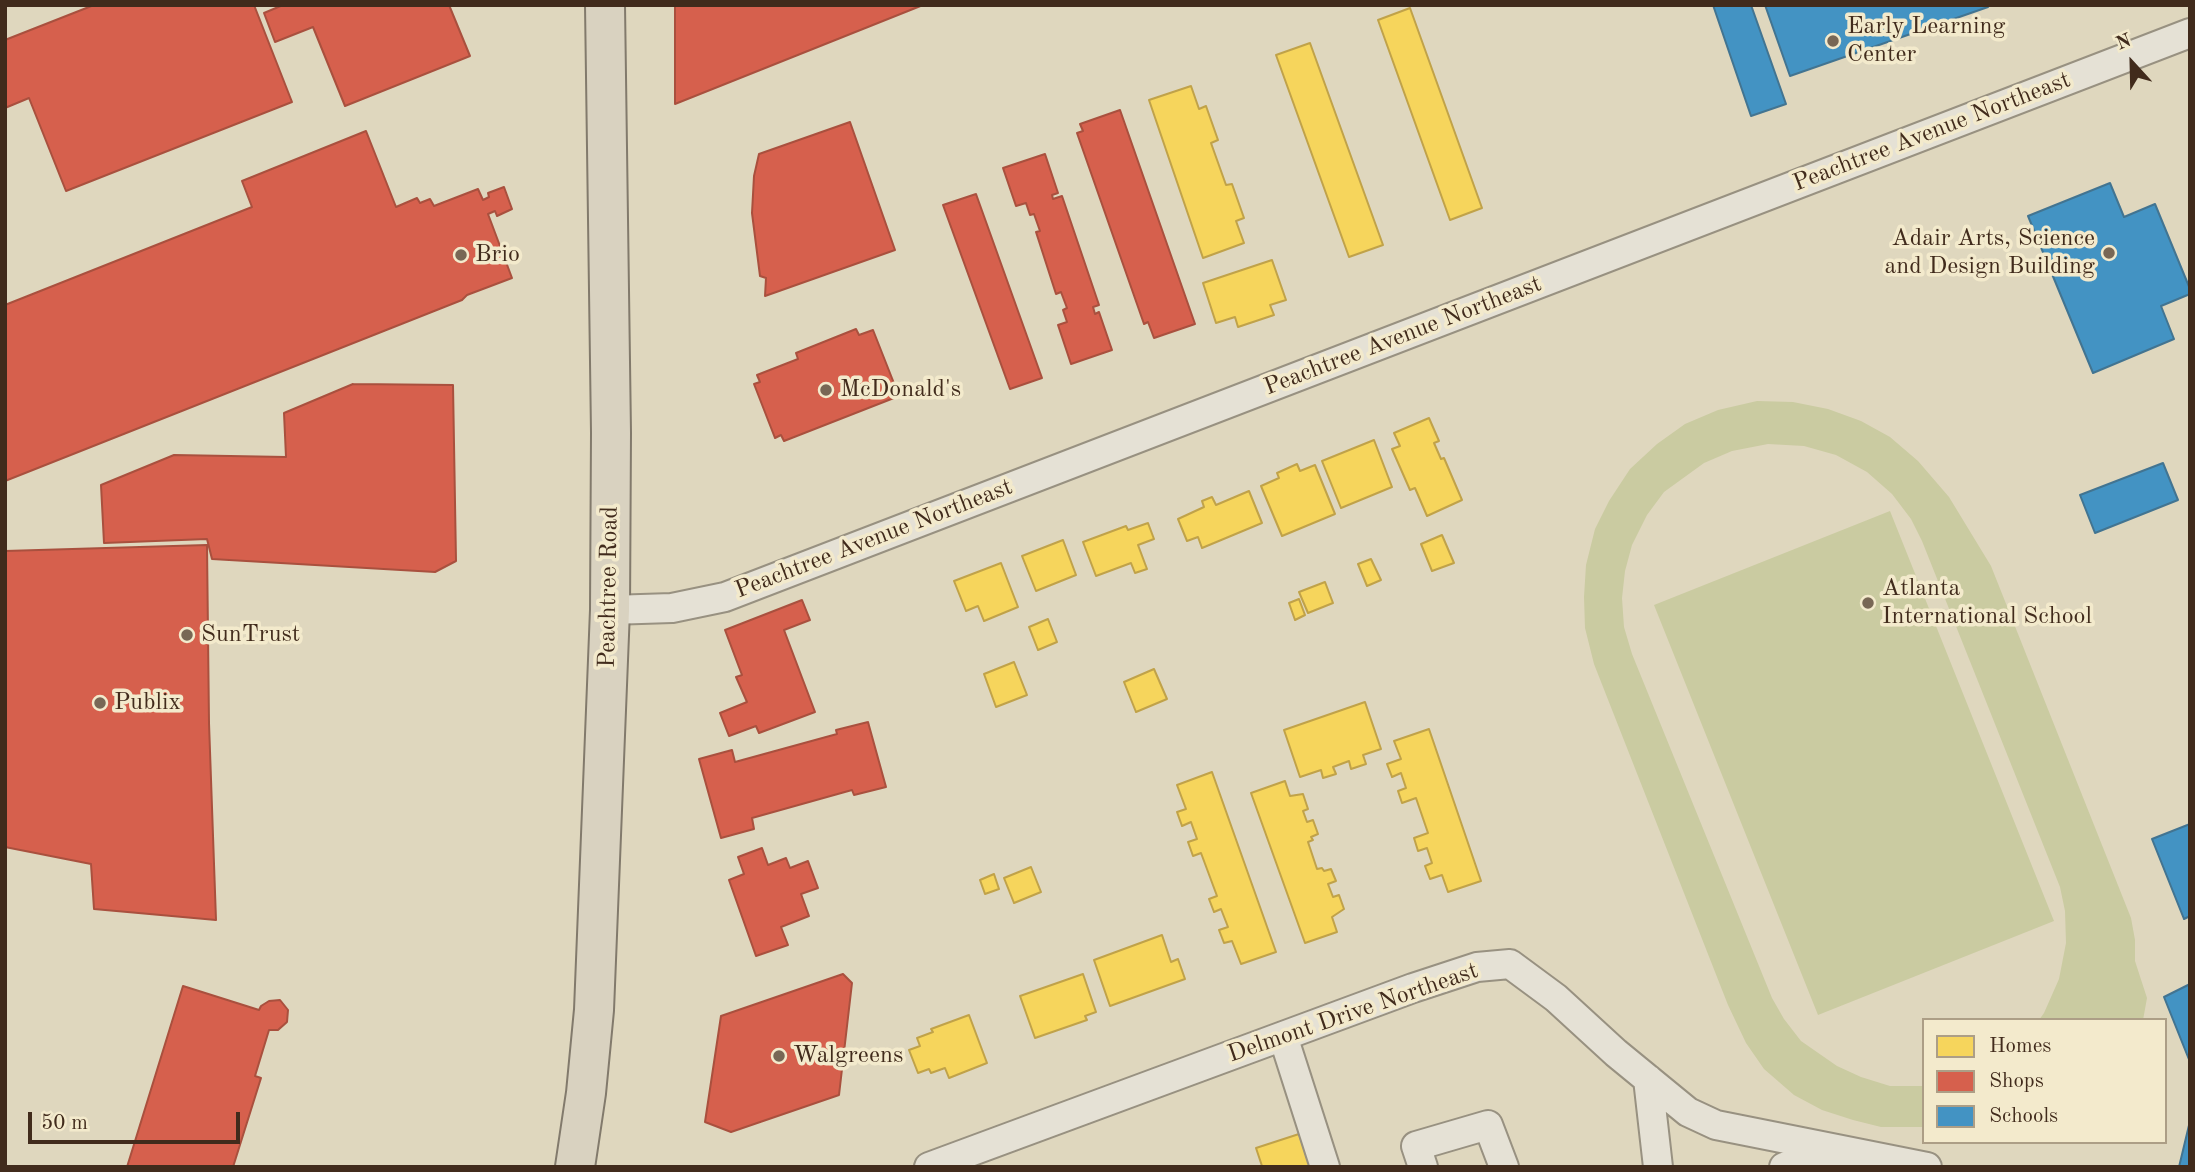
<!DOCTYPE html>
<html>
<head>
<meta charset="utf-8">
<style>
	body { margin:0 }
	#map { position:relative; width:2195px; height:1172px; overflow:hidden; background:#dfd7be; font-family:"Old Standard TT",serif }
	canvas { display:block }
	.frame { position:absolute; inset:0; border:7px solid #412b1c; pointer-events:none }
	.legend { position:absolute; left:1922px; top:1018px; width:245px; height:126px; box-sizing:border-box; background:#f3eacc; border:2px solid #ac9e86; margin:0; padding:9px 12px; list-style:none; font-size:21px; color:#412b1c }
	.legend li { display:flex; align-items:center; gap:14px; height:35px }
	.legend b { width:35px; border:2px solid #ac9e86 }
	.north { position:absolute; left:2097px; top:28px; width:70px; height:70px; -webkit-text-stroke:5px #f3eacc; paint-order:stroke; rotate:338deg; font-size:19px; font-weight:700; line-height:28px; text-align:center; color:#412b1c }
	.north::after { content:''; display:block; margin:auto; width:24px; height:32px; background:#412b1c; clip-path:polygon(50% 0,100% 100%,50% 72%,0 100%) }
	.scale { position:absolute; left:28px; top:1112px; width:212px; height:32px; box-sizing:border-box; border:4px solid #412b1c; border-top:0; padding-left:9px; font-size:21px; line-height:24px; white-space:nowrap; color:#412b1c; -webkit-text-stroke:5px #f3eacc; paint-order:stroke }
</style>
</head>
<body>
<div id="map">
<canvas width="2195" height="1172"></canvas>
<div class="frame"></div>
<ul class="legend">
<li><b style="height:19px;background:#f6d55c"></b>Homes</li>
<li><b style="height:19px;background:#d6604d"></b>Shops</li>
<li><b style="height:19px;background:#4393c3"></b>Schools</li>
</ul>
<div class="north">N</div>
<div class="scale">50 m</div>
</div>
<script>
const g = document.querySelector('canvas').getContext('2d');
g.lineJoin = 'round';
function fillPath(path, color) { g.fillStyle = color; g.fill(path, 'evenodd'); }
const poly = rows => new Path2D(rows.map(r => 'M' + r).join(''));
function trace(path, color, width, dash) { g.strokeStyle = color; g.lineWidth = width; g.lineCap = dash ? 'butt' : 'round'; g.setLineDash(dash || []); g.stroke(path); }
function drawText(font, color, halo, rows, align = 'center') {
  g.font = font + ' "Old Standard TT",serif'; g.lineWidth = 7; g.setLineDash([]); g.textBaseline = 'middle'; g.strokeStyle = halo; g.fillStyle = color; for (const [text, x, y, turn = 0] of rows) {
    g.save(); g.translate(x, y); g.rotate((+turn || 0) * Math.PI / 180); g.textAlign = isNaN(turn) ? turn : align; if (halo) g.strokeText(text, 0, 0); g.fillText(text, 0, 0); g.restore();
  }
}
const green = poly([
	[1757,401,1793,402,1828,409,1861,421,1890,437,1918,461,1949,497,1991,566,2131,918,2135,940,2135,961,2147,998,2143,1020,2039,1020,2044,1013,2059,979,2066,943,2065,911,2060,887,1922,541,1911,519,1892,494,1867,472,1836,455,1804,446,1768,444,1732,451,1704,463,1664,492,1647,515,1632,545,1625,571,1622,598,1624,627,1632,654,1772,998,1784,1019,1801,1041,1837,1066,1861,1077,1890,1086,1924,1086,1924,1127,1881,1127,1853,1120,1822,1110,1794,1095,1764,1069,1746,1043,1728,1005,1594,664,1585,628,1584,597,1586,565,1595,529,1609,501,1630,469,1657,444,1685,424,1718,410],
	[1890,511,2054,921,1818,1015,1654,605]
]);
const homes = poly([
	[1410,8,1482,208,1450,220,1378,20,1410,8],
	[1310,43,1383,245,1349,257,1276,55,1310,43],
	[1191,86,1199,109,1206,106,1218,140,1211,143,1226,185,1232,184,1244,218,1236,221,1244,243,1203,258,1149,100,1191,86],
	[1272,260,1286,300,1270,305,1274,315,1238,327,1235,317,1216,323,1203,283,1272,260],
	[1429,418,1439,441,1434,443,1441,459,1444,458,1462,500,1427,516,1415,488,1410,490,1392,449,1400,446,1394,433,1429,418],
	[1374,440,1392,487,1341,508,1322,461,1374,440],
	[1297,464,1300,471,1315,465,1335,514,1282,536,1261,486,1279,478,1277,473,1297,464],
	[1249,491,1262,523,1202,548,1198,537,1187,541,1178,519,1204,507,1202,501,1212,497,1216,505,1249,491],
	[1148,523,1154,539,1138,545,1147,569,1135,573,1131,563,1096,576,1083,542,1126,526,1128,530,1148,523],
	[1442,535,1454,563,1432,571,1421,544,1442,535],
	[1063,540,1076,575,1036,591,1022,556,1063,540],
	[1371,559,1381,580,1367,586,1358,564,1371,559],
	[1001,563,1018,607,984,621,978,606,966,611,954,581,1001,563],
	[1325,582,1333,603,1308,613,1299,592,1325,582],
	[1299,599,1305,615,1295,620,1289,603,1299,599],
	[1048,619,1057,642,1038,650,1029,627,1048,619],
	[1014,662,1027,695,996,707,984,674,1014,662],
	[1154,669,1167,699,1136,712,1124,682,1154,669],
	[1365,702,1381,749,1363,755,1366,764,1351,769,1349,761,1333,767,1336,774,1323,778,1321,770,1300,777,1284,730,1365,702],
	[1429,729,1481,881,1448,892,1442,875,1430,879,1425,866,1432,863,1427,848,1418,851,1414,838,1428,833,1416,798,1402,803,1398,791,1406,788,1401,773,1392,777,1387,764,1401,759,1394,741,1429,729],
	[1212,772,1276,952,1241,964,1232,941,1224,943,1219,930,1228,927,1221,909,1214,912,1209,899,1217,896,1201,853,1193,856,1188,842,1197,839,1191,822,1182,826,1177,812,1186,809,1177,785,1212,772],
	[1285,781,1290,796,1303,794,1308,809,1303,811,1307,822,1313,820,1318,834,1311,837,1313,840,1308,842,1317,869,1322,868,1324,871,1331,869,1336,881,1328,884,1333,897,1339,895,1344,909,1332,917,1337,932,1305,943,1251,793,1285,781],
	[1031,867,1041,892,1014,903,1004,878,1031,867],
	[994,874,999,889,985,894,980,880,994,874],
	[1162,935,1171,962,1178,959,1185,979,1110,1006,1094,960,1162,935],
	[1083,974,1096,1012,1085,1016,1087,1020,1035,1038,1020,996,1083,974],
	[969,1015,987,1063,949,1078,945,1068,931,1073,929,1069,918,1073,909,1050,920,1046,917,1038,933,1032,931,1029,969,1015],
	[1299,1134,1310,1167,1259,1167,1262,1166,1256,1148,1299,1134]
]);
const shops = poly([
	[94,5,254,5,292,102,66,191,29,98,5,108,5,40,94,5],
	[283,5,449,5,470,56,345,106,313,27,275,42,264,13,283,5],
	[675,5,923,5,675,104,675,5],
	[1120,110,1195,324,1154,338,1148,322,1144,324,1077,133,1083,131,1080,124,1120,110],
	[850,122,895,250,765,296,766,278,760,276,752,213,754,176,759,154,850,122],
	[366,131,396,207,417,198,420,203,430,199,434,206,478,189,483,200,489,197,488,193,504,187,512,209,497,216,495,211,488,214,512,278,467,295,462,300,5,481,5,305,252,207,242,181,366,131],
	[1045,154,1058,193,1052,195,1053,199,1062,196,1099,305,1093,307,1095,314,1099,312,1112,350,1071,364,1058,325,1067,322,1063,310,1067,308,1061,292,1056,294,1036,232,1040,231,1034,214,1030,215,1026,203,1016,206,1003,168,1045,154],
	[976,194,1042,378,1010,389,943,205,976,194],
	[856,329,859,335,873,330,899,396,784,441,781,435,775,438,754,384,760,382,757,375,798,359,796,353,856,329],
	[353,384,453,385,456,561,435,572,212,559,207,539,104,543,101,485,174,455,286,457,284,413,353,384],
	[207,545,209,723,216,920,94,909,91,864,5,847,5,551,207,545],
	[802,600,810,620,784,630,815,712,759,733,756,726,729,736,720,713,747,702,736,677,742,675,725,630,802,600],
	[868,722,886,787,854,795,852,790,752,818,754,829,721,838,699,759,732,750,735,762,837,734,836,730,868,722],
	[762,848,768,865,786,858,790,868,808,861,818,888,801,894,809,916,781,927,788,945,756,956,729,880,744,874,738,857,762,848],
	[843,974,852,983,839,1095,731,1132,705,1122,721,1016,843,974],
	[183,986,259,1010,261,1006,269,1001,280,1000,288,1010,287,1022,278,1030,269,1030,255,1076,261,1078,233,1167,127,1167,183,986]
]);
const schools = poly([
	[1713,5,1751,5,1786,104,1751,116,1713,5],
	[1765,5,1987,5,1988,7,1790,76,1765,5],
	[2110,183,2124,217,2155,204,2190,289,2190,294,2161,306,2174,339,2093,373,2028,216,2110,183],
	[2163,463,2178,500,2095,533,2080,495,2163,463],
	[2190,824,2190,916,2184,919,2152,839,2190,824],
	[2190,984,2190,1062,2164,997,2190,984],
	[2190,1121,2190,1167,2179,1167,2190,1121]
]);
const street = poly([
	[610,610,672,608,725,597,2190,33],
	[1283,1036,1325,1167],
	[1648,1079,1658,1167],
	[929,1167,1413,988,1477,967,1510,964,1556,998,1616,1053,1688,1112,1716,1125,1927,1167],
	[1423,1167,1416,1146,1488,1125,1504,1167],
	[1784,1167,1801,1161,1835,1159]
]);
const highway = poly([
	[575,1167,586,1093,594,1010,610,610,611,433,605,5]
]);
const markers = [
	[1833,41,7,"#786755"],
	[2109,253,7,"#786755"],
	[461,255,7,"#786755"],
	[826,390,7,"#786755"],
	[1868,603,7,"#786755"],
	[187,635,7,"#786755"],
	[100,703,7,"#786755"],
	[779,1056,7,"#786755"]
];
const poiNames = [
	["Early Learning",1847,27],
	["Center",1847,55],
	["Adair Arts, Science",2095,239,"right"],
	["and Design Building",2095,267,"right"],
	["Brio",475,255],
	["McDonald's",840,390],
	["Atlanta",1882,589],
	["International School",1882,617],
	["SunTrust",201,635],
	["Publix",114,703],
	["Walgreens",793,1056]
];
const streetNames = [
	["Peachtree Avenue Northeast",1932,132,-21],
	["Peachtree Avenue Northeast",1403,336,-21],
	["Peachtree Avenue Northeast",874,539,-21],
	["Peachtree Road",609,587,-89],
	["Delmont Drive Northeast",1353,1013,-19]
];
fillPath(green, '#cacba1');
fillPath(homes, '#f6d55c');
trace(homes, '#c0a249', 2);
fillPath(shops, '#d6604d');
trace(shops, '#a9503e', 2);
fillPath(schools, '#4393c3');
trace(schools, '#427491', 2);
trace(street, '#989181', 32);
trace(highway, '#827a6c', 42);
trace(street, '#e5e1d5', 28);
trace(highway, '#d9d2c0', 38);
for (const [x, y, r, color] of markers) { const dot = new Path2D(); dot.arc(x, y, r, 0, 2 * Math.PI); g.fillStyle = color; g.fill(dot); trace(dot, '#f3eacc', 2.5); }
drawText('24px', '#412b1c', '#f3eacc', poiNames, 'left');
drawText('24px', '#412b1c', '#f3eacc', streetNames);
</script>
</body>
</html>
